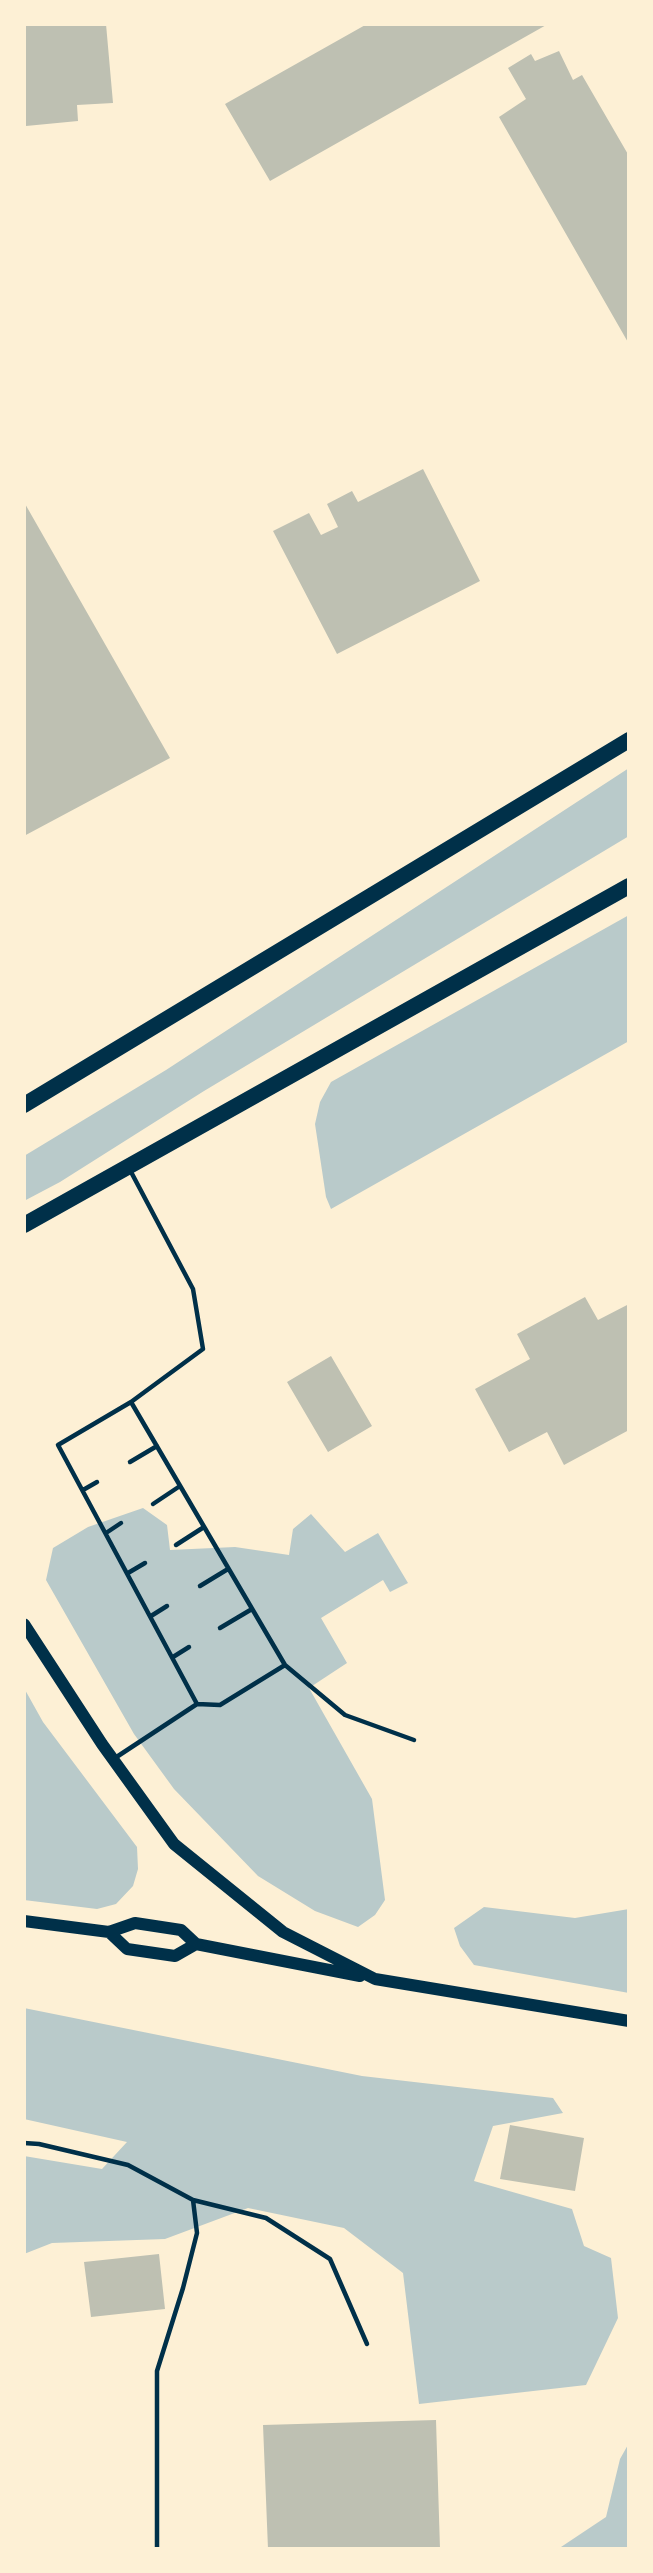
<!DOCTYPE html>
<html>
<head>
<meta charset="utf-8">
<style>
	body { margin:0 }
	#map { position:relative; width:653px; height:2573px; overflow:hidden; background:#fdf0d5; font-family:"Roboto Condensed",sans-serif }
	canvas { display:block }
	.frame { position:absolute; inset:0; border:26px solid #fdf0d5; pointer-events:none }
</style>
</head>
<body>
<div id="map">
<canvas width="653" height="2573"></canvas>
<div class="frame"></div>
</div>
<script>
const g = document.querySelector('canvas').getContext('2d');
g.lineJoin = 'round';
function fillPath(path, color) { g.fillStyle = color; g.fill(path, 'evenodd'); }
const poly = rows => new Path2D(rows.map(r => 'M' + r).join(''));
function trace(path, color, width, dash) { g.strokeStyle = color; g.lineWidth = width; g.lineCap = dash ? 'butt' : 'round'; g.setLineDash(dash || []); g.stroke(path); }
const green = poly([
	[629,768,629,836,204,1091,60,1182,24,1201,24,1156,166,1070],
	[629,915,629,1041,331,1209,326,1197,315,1124,320,1102,331,1082],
	[143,1508,167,1525,170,1550,235,1547,289,1555,293,1529,311,1514,345,1552,378,1533,408,1583,390,1592,383,1580,321,1618,347,1663,309,1688,372,1799,385,1900,375,1915,358,1927,315,1911,258,1876,174,1789,134,1734,46,1580,53,1548,88,1527],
	[24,1688,43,1722,137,1847,138,1869,133,1886,116,1904,97,1909,24,1900],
	[484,1907,575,1918,629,1909,629,1993,474,1965,460,1946,454,1928],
	[24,2008,362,2076,553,2098,563,2113,493,2126,474,2181,572,2209,584,2246,611,2258,618,2318,586,2385,419,2404,403,2273,344,2228,248,2208,165,2239,52,2243,24,2254,24,2156,102,2169,127,2142,24,2119],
	[629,2443,629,2549,558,2549,606,2517,620,2459]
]);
const building = poly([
	[24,24,106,24,113,103,77,105,78,121,26,126],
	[367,24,548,24,270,181,225,104],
	[559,51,573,80,582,75,629,156,629,344,499,117,526,99,508,68,531,54,535,61],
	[423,469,480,581,337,654,273,531,309,513,321,535,338,527,327,504,352,491,358,502],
	[24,502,170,758,24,836],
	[585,1297,598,1320,629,1304,629,1430,564,1465,547,1432,509,1452,475,1389,530,1359,517,1334],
	[331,1356,372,1426,328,1452,287,1382],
	[510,2125,584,2138,575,2191,500,2179],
	[159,2254,165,2309,91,2317,84,2262],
	[436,2420,440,2549,268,2549,263,2425]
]);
const service = poly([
	[130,1170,193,1289,203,1349,131,1402],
	[130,1462,157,1446],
	[83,1490,97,1482],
	[153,1504,180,1486],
	[106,1533,121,1523],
	[176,1545,204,1527],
	[128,1573,145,1563],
	[200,1586,228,1569],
	[151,1616,167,1606],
	[220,1628,252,1609],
	[173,1657,189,1647],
	[285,1665,345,1715,414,1740],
	[115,1758,197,1704,220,1705,285,1665,131,1402,58,1445,197,1704],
	[24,2143,39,2144,128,2165,193,2200,197,2233,183,2288,157,2371,157,2549],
	[193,2200,266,2218,330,2259,367,2344]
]);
const secondary = poly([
	[24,1624,102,1744,174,1844,283,1932,375,1979,629,2021],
	[24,1921,109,1932,135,1923,181,1930,196,1944,360,1976],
	[109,1932,127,1949,175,1956,196,1944]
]);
const trunk = poly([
	[24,1105,629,740],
	[24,1225,629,886]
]);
fillPath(green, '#b9caca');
fillPath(building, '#bec0b2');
trace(service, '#003049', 4.5);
trace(secondary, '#003049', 12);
trace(trunk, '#003049', 16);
</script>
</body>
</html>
